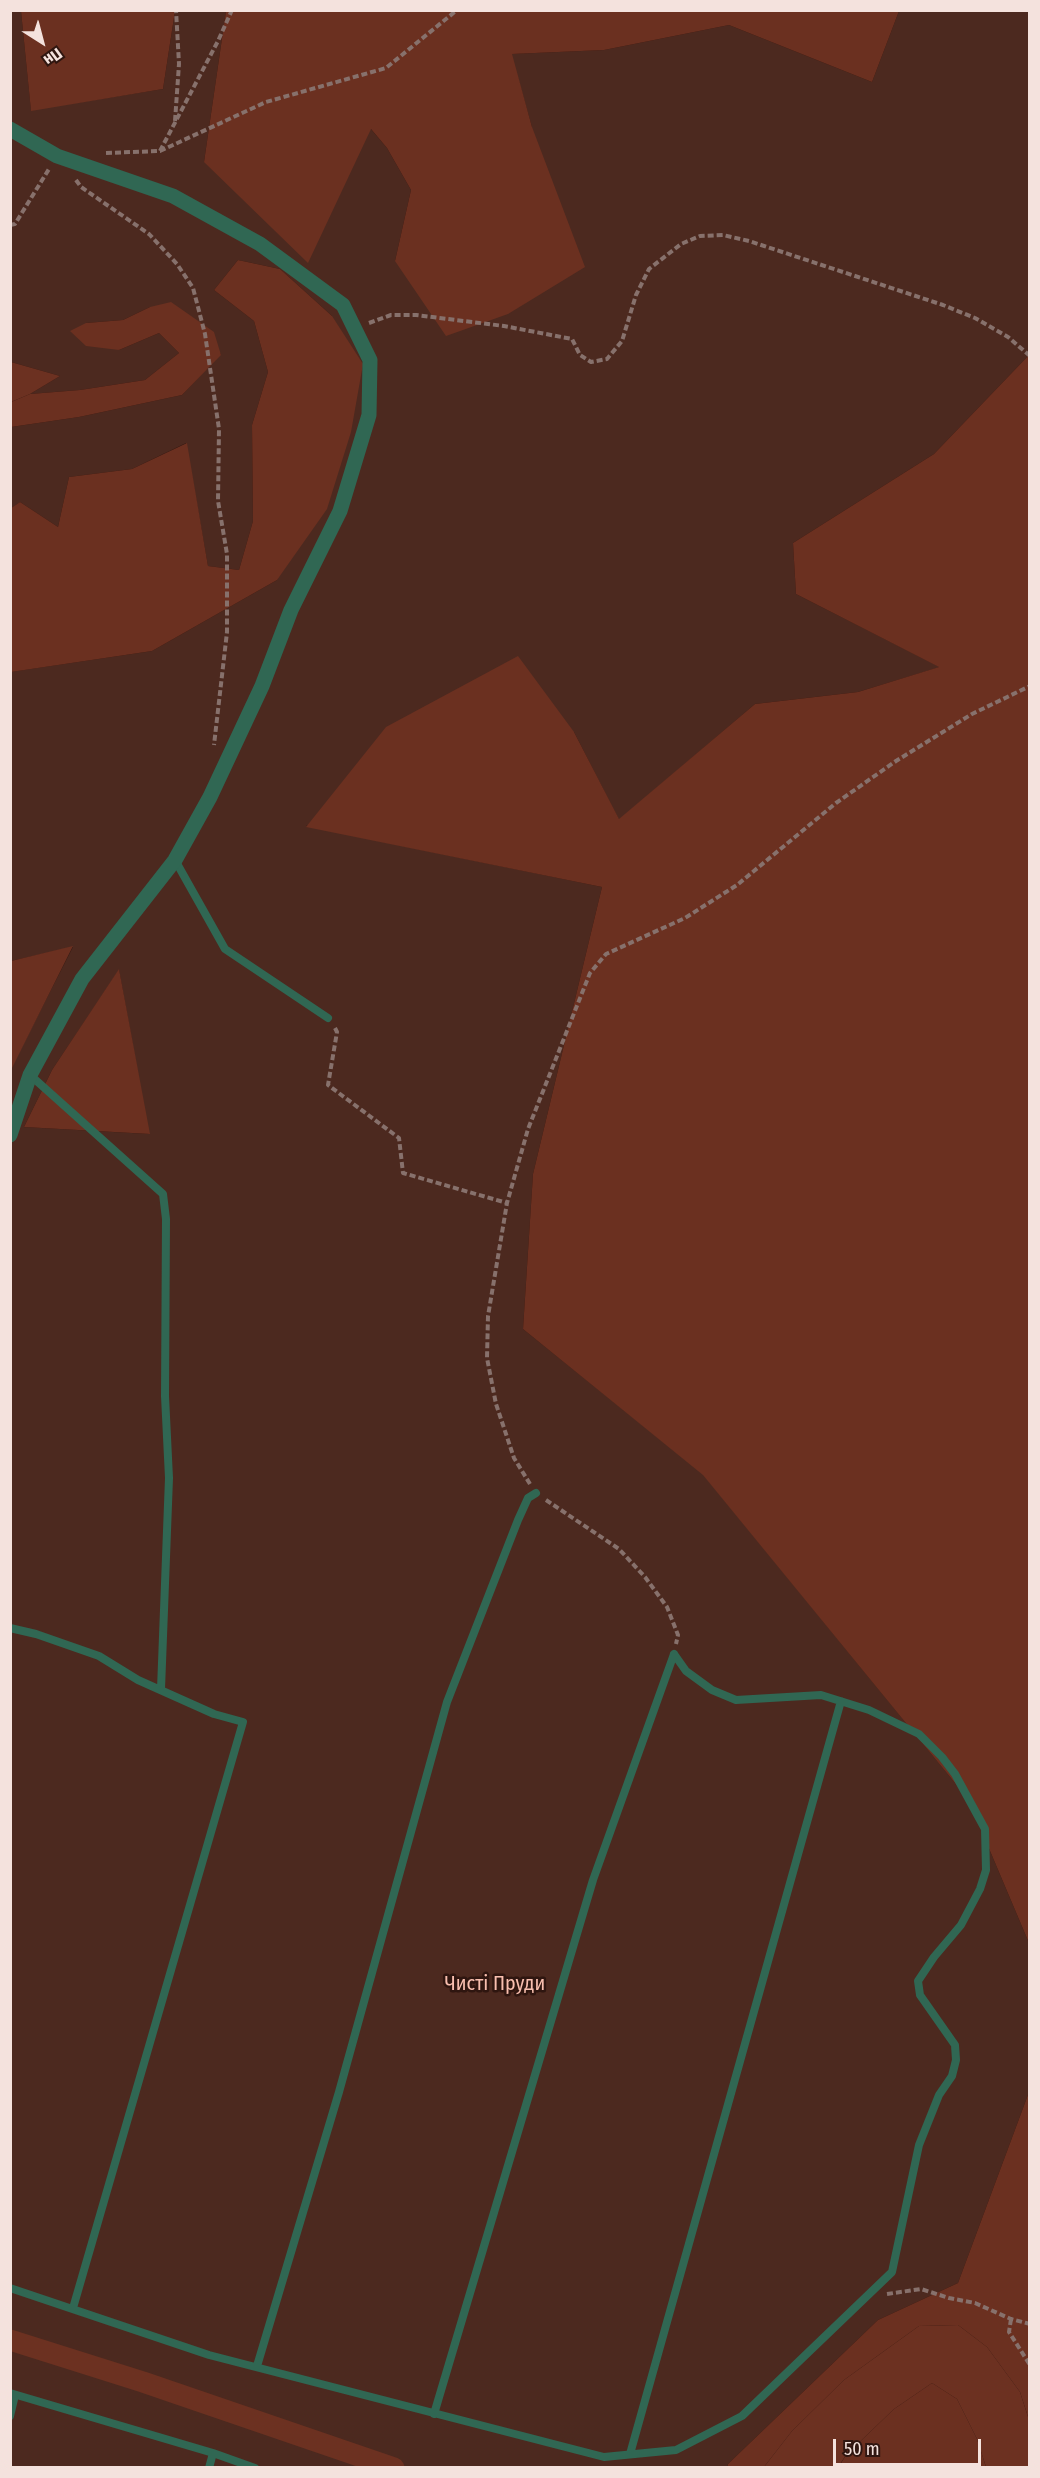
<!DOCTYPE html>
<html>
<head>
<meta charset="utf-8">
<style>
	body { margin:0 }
	#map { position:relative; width:1040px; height:2478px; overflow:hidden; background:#2f1610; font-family:"Fira Sans Condensed",sans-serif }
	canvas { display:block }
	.frame { position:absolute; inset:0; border:12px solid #f4e2dd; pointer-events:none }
	.north { position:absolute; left:12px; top:12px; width:60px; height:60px; -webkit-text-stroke:4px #2f1610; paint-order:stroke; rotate:144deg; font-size:16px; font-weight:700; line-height:24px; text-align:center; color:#f4e2dd }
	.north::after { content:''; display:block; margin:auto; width:21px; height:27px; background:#f4e2dd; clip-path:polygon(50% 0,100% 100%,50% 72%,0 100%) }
	.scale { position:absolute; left:833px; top:2439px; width:148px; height:27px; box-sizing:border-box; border:3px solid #f4e2dd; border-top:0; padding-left:8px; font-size:18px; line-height:21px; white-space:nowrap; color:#f4e2dd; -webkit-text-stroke:4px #2f1610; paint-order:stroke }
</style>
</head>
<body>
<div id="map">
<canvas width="1040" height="2478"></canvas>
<div class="frame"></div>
<div class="north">Пн</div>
<div class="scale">50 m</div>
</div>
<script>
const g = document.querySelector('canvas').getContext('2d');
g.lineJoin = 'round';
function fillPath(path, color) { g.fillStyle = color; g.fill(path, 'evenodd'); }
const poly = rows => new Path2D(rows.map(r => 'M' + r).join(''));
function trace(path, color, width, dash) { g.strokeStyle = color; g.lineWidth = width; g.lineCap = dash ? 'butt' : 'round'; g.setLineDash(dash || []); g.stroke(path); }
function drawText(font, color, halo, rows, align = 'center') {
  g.font = font + ' "Fira Sans Condensed",sans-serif'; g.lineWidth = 5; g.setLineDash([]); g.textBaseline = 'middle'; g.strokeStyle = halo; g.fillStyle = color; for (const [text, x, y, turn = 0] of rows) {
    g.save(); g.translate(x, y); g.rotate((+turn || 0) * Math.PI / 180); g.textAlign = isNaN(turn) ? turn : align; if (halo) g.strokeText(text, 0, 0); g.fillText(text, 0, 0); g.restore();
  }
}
const green = poly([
	[11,11,21,11,31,110,163,89,175,11,226,11,204,162,370,128,387,148,411,190,395,261,532,127,511,54,604,50,729,25,872,82,899,11,1029,11,1029,355,934,454,793,543,796,594,940,667,858,692,755,704,619,820,574,732,306,826,602,887,533,1174,523,1329,703,1474,968,1799,1029,1943,1029,2092,958,2283,878,2320,728,2464,727,2467,11,2467,10,1070,73,947,11,961,10,672,152,651,277,580,332,316,280,269,238,260,214,290,254,321,268,372,252,425,253,521,239,570,208,566,186,443,132,469,69,477,58,527,20,502,11,509,11,427,79,417,182,395,221,354,150,307,123,320,86,323,119,350,159,333,179,353,145,380,80,390,30,394,60,376,11,362],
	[119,970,149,1134,24,1127,52,1070]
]);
const forest = poly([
	[21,11,175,11,163,89,31,111],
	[226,11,226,10,899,11,872,82,729,25,604,50,512,54,532,127,585,267,508,314,446,336,395,261,411,190,387,148,371,129,308,263,204,162],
	[238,260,280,269,332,316,363,364,351,432,327,509,277,580,152,651,11,672,10,509,20,502,58,527,69,477,132,469,187,443,208,566,239,570,253,521,252,425,268,372,254,321,214,290],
	[171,302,214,332,221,355,182,395,79,417,11,427,11,402,30,394,80,390,145,380,179,353,159,333,119,350,86,346,70,331,86,323,123,320,150,307],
	[1029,355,1029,1943,968,1799,703,1475,523,1329,533,1174,602,887,306,827,386,727,518,656,574,732,619,819,755,704,858,692,939,667,796,594,793,543,934,454],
	[73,946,11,1070,11,961],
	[119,969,150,1134,24,1127,52,1070],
	[1029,2092,1029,2420,1020,2392,987,2347,958,2325,919,2326,844,2380,792,2431,764,2467,727,2468,728,2464,878,2320,958,2283],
	[932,2383,957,2399,977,2439,986,2467,838,2468,846,2455,894,2409]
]);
const water = poly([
	[11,362,60,376,30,394,11,402],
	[958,2325,987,2347,1020,2392,1029,2420,1029,2467,986,2467,977,2439,957,2399,932,2383,894,2409,846,2455,838,2467,764,2467,792,2431,844,2380,919,2326]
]);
const canal = poly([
	[10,2340,143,2382,394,2468]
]);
const path = poly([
	[175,121,179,64,176,10],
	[160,151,218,41,232,10],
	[106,153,160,151,266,102,386,68,457,10],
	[76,180,81,187,149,234,177,264,193,288,205,334,219,429,218,501,227,554,227,632,214,745],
	[10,225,15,224,49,169],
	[369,323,391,315,416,315,504,326,572,339,580,355,591,362,607,359,622,341,636,295,649,269,681,244,700,236,723,235,749,241,943,305,975,318,1008,337,1030,356],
	[335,1028,337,1032,328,1085,399,1138,403,1173,507,1203],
	[530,1484,514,1458,496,1404,487,1358,488,1316,507,1203,528,1129,590,973,606,954,685,918,737,885,836,803,896,761,972,714,1030,686],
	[546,1500,619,1549,645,1577,667,1607,678,1635,676,1644],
	[887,2294,921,2289,949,2298,975,2303,1011,2319,1030,2324],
	[1011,2319,1009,2332,1030,2365]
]);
const service = poly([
	[175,860,225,949,328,1018],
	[30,1075,163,1194,166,1219,165,1396,169,1478,161,1689],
	[10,1628,36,1634,99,1656,138,1680,214,1714,243,1722,73,2308],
	[10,2288,209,2355,604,2457,676,2450,742,2416,892,2272,919,2145,939,2095,952,2076,956,2060,955,2045,920,1995,918,1981,934,1957,961,1925,980,1889,986,1870,985,1829,955,1774,942,1757,919,1734,869,1710,821,1695,736,1700,712,1690,686,1671,674,1654],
	[257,2366,339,2092,447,1702,518,1520,528,1498,536,1493],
	[10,2393,213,2453,255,2468],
	[434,2414,593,1880,674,1654],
	[10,2416,15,2395],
	[630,2454,841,1701],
	[209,2468,213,2453]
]);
const minor = poly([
	[10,129,57,156,173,196,260,244,343,305,370,360,369,415,340,511,291,610,262,686,210,797,175,860,82,979,30,1075,10,1135]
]);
const parkNames = [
	["Чисті Пруди",495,1984]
];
fillPath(green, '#4c291f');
fillPath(forest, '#6b3020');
fillPath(water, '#6c3121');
trace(canal, '#6c3121', 21);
trace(path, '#87716c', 4, [6, 3]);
trace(service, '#306753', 8);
trace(minor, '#306753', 15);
drawText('20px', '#f9bfaf', '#2f1610', parkNames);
</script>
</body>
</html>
